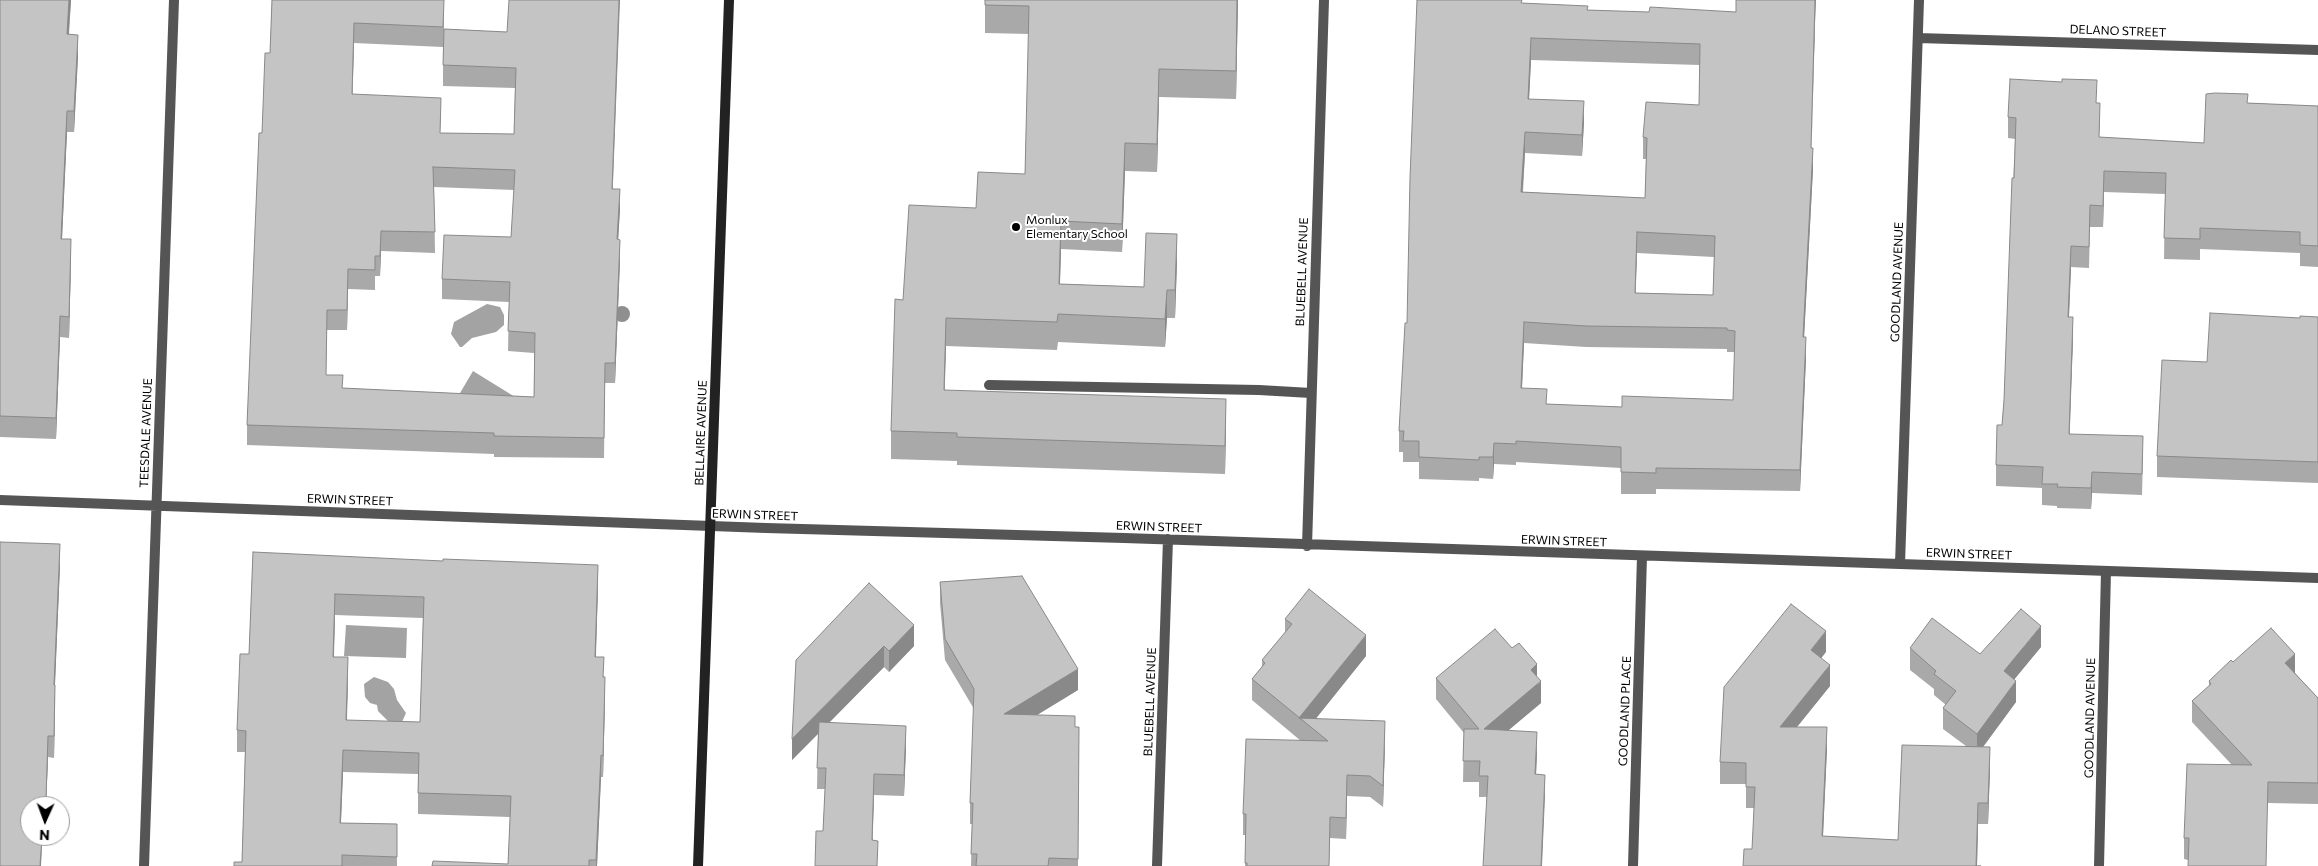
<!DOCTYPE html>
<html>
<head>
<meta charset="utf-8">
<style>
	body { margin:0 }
	#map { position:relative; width:2318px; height:866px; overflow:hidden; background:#fff; font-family:Commissioner,sans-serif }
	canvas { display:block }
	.north { position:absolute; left:20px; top:796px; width:50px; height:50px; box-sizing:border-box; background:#fff; border:1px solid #999; border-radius:50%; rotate:182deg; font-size:14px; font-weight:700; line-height:20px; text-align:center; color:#000 }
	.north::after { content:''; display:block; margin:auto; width:18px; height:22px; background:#000; clip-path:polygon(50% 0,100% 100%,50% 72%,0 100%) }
</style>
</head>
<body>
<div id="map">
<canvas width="2318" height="866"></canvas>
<div class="north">N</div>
</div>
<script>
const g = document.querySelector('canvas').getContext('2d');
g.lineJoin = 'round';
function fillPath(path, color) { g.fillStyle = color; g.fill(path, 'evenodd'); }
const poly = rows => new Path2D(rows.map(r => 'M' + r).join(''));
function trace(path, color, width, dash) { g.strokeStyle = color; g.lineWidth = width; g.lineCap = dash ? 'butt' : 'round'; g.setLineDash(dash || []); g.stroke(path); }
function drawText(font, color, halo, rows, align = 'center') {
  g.font = font + ' Commissioner,sans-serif'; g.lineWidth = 4; g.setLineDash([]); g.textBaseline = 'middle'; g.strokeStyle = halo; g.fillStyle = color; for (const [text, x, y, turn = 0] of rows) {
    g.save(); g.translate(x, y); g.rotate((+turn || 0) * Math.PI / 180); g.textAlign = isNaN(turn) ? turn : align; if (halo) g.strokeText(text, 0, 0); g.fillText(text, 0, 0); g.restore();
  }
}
const water = poly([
	[487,304,500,307,504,315,504,325,496,332,472,338,462,347,460,347,451,334,454,322],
	[473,371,528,405,515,427,460,393],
	[346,625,407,628,406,658,344,656],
	[374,677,388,682,394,689,397,700,406,713,402,722,391,724,378,711,377,705,370,703,365,697,364,684]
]);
const lane = poly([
	[989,385,1259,390,1311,393]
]);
const street = poly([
	[1918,38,2318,50],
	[0,500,766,528,1124,538,2318,578],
	[1307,546,1324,0],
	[1900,564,1919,0],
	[144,866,174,0],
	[1157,866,1168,539],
	[1633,866,1642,556],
	[2099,866,2106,571]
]);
const secondary = poly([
	[698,866,729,0]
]);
const trees = [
	[622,314]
];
const wall = poly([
	[0,0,71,0,69,35,78,56,74,132,67,132,62,239,71,260,69,338,60,337,56,439,0,437],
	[272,0,444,15,444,29,507,32,613,189,620,209,618,239,620,260,615,383,605,383,604,458,494,457,494,454,247,445,247,425,262,133,270,53],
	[354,43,443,47,443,86,515,88,514,134,440,133,441,118,352,94],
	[434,187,514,190,511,237,442,279,442,299,509,302,508,351,534,353,534,397,343,388,326,375,327,330,347,330,348,289,375,290,375,276,380,276,381,251,435,253],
	[985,0,1238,0,1236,99,1159,97,1157,172,1125,171,1122,252,1061,249,1060,284,1144,287,1177,262,1175,318,1167,318,1165,347,1058,342,1057,350,946,346,944,390,1226,427,1225,474,957,465,957,461,891,459,891,431,903,300,976,208,1025,174,1029,34,985,33],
	[1522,3,1588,10,1815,24,1811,148,1813,169,1804,337,1806,358,1800,491,1656,489,1656,494,1621,494,1621,468,1516,462,1516,465,1494,464,1493,479,1479,478,1479,481,1419,479,1419,462,1403,462,1403,452,1399,452,1399,431,1407,323],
	[1531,60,1700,65,1699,105,1643,137,1643,159,1646,159,1645,198,1523,192,1525,153,1582,156,1584,122,1529,99],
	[1637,253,1714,257,1713,295,1635,293],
	[1524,343,1586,347,1727,349,1727,352,1735,352,1733,400,1622,407,1547,404,1522,388],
	[2097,103,2100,124,2099,137,2204,143,2248,103,2318,106,2318,267,2300,266,2300,253,2200,249,2200,260,2164,259,2165,194,2104,192,2103,227,2090,227,2089,268,2071,267,2069,317,2073,338,2069,434,2143,457,2142,495,2092,493,2091,509,2057,508,2057,506,2042,505,2042,488,1996,486,1996,465,2002,425,2004,400,2015,139,2008,138,2008,117],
	[2318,317,2318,483,2157,477,2157,456,2207,362,2300,318],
	[253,552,598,586,596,657,604,677,605,698,603,777,601,777,597,866,432,866,508,864,510,817,418,814,418,774,343,772,341,823,397,824,397,866,234,866,242,862,245,752,237,752,237,730,249,654],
	[335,615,423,618,420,722,347,720,348,679,334,657],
	[60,565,55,685,55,706,54,758,48,757,46,806,30,806,30,836,42,836,41,866,0,866],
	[940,582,1078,690,1037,715,1075,727,1079,727,1078,866,971,866,972,824,970,824,970,803,974,709,945,660,940,603],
	[1285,619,1366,656,1316,718,1385,742,1383,807,1370,797,1347,796,1346,839,1330,838,1329,866,1245,866,1246,835,1243,835,1243,814,1301,741,1252,700,1252,679,1262,667,1262,660,1285,633],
	[914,625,914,646,889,672,884,667,829,723,906,747,904,796,874,795,872,840,877,866,823,831,825,789,817,789,818,734,792,760,796,660],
	[2041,647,2014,679,2016,702,1983,747,1990,768,1988,824,1978,824,1977,866,1752,849,1754,808,1746,808,1746,784,1720,784,1720,762,1826,652,1821,658,1830,686,1797,727,1827,748,1823,836,1898,840,1966,746,1943,729,1943,708,1946,705,1934,695,1934,689,1910,670,1910,648,1980,654],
	[2233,662,2295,673,2318,698,2318,804,2268,803,2188,860,2184,859,2184,838,2232,765,2192,722,2192,701,2209,686,2209,681],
	[1537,677,1541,703,1508,730,1537,753,1536,774,1545,796,1479,797,1479,782,1463,782,1464,733,1436,699,1436,678]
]);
const shadedWall = poly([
	[69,0,71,0,67,56,67,34],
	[619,0,620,0,612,209,612,189],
	[1237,0,1238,0,1236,99,1236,71],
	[1815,0,1816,0,1815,24,1811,169],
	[354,23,354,43,352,115,352,94],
	[78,35,78,56,74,132,74,111],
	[1531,38,1531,60,1528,120,1528,99],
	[1159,69,1159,97,1157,172,1157,144],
	[1584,101,1584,122,1582,156,1582,135],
	[67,111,67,132,61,260,61,239],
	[1525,132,1525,153,1521,213,1521,192],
	[1125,143,1125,171,1122,252,1122,224],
	[1813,148,1813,169,1803,358,1803,337],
	[2104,171,2104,192,2103,227,2103,206],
	[620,189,620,209,617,260,617,239],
	[1061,221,1061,249,1059,312,1059,284],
	[381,231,381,251,380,276,380,256],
	[1637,232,1637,253,1635,314,1635,293],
	[1177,234,1177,262,1175,318,1175,290],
	[71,239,71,260,69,338,69,317],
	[620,240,620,260,615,383,615,363],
	[2071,246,2071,267,2068,338,2068,317],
	[348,269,348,289,347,330,347,310],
	[1167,290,1167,318,1165,347,1165,319],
	[60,316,60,337,56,439,56,418],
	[2073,317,2073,338,2069,455,2069,434],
	[946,318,946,346,944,418,944,390],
	[1524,322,1524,343,1521,409,1521,388],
	[1806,337,1806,358,1800,491,1800,470],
	[1226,399,1226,427,1225,474,1225,446],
	[1494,443,1494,464,1493,479,1493,457],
	[2092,472,2092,493,2091,509,2091,488],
	[60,544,60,565,54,706,54,685],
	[598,565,598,586,595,678,595,657],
	[335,594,335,615,333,678,333,657],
	[914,625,914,646,889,672,889,651],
	[2041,626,2041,647,2004,692,2004,671],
	[1826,631,1826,652,1811,671,1811,650],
	[1366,635,1366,656,1310,726,1299,718],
	[884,646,884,667,792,760,792,739],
	[2295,654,2295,675,2285,663],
	[348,657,348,679,346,741,346,720],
	[1537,664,1537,685,1541,681,1541,703,1484,751,1484,729,1531,670],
	[1830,665,1830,686,1780,748,1780,727],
	[1078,669,1078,690,1004,735,1004,714],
	[605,677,605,698,603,777,603,756],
	[2016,681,2016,702,1977,755,1977,734],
	[55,685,55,706,54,758,54,736],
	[1385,721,1385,742,1383,807,1383,786],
	[906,726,906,747,904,796,904,775],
	[1827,727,1827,748,1822,857,1822,836],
	[1537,732,1537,753,1535,796,1535,774],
	[48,736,48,757,46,806,46,798],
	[1990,747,1990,768,1988,824,1988,803],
	[343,750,343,772,340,844,340,823],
	[601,755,601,777,597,866,596,866],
	[874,774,874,795,872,862,872,840],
	[1347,775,1347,796,1346,839,1346,818],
	[1545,775,1545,796,1542,866,1541,866],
	[1978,803,1978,824,1977,866,1976,866],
	[42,836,41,866,40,866]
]);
const building = poly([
	[0,0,69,0,67,34,78,35,74,111,67,111,61,239,71,239,69,317,60,316,56,418,0,416,0,0],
	[272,0,444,0,443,27,354,23,352,94,441,98,440,133,514,134,516,68,443,65,444,29,507,32,509,0,619,0,612,189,620,189,617,239,620,240,615,363,605,363,604,438,494,436,494,433,247,425,259,133,262,133,265,53,270,53,272,0],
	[433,167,515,170,511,237,444,235,442,279,510,282,508,331,535,333,534,397,342,388,343,375,326,375,327,310,347,310,348,269,375,270,375,256,380,256,381,231,435,232,433,167],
	[985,0,1237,0,1236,71,1159,69,1157,144,1125,143,1122,224,1061,221,1059,284,1144,287,1146,233,1177,234,1175,290,1167,290,1165,319,1058,314,1057,322,946,318,944,390,1226,399,1225,446,957,437,957,433,891,431,895,299,903,300,909,205,976,208,978,172,1025,174,1029,6,985,5,985,0],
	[1417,0,1522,0,1521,3,1588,6,1587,10,1649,12,1650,7,1736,12,1736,0,1815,0,1811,148,1813,148,1803,337,1806,337,1800,470,1656,468,1656,473,1621,472,1621,447,1516,441,1516,444,1494,443,1493,457,1479,457,1479,460,1419,457,1419,441,1403,441,1404,431,1399,431,1405,323,1407,323,1410,178,1417,0],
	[1531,38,1700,44,1699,105,1646,102,1643,137,1647,138,1645,198,1521,192,1525,132,1582,135,1584,101,1528,99,1531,38],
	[1637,232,1715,236,1713,295,1635,293,1637,232],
	[1524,322,1586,326,1727,328,1727,330,1735,331,1733,400,1622,396,1622,407,1546,404,1547,389,1521,388,1524,322],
	[2010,79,2062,82,2062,79,2097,80,2096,103,2100,103,2099,137,2204,143,2206,94,2215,93,2248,94,2247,103,2318,106,2318,246,2300,245,2300,232,2200,228,2200,239,2164,238,2166,173,2104,171,2103,206,2090,205,2089,247,2071,246,2068,317,2073,317,2069,434,2143,436,2142,474,2092,472,2091,488,2057,487,2058,484,2042,484,2043,467,1996,465,1997,425,2002,425,2004,400,2012,178,2014,178,2016,118,2008,117,2010,79],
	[2210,313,2300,318,2300,316,2318,317,2318,462,2157,456,2162,360,2207,362,2210,313],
	[0,542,60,544,54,685,55,685,54,736,48,736,46,798,43,798,43,806,30,806,30,836,42,836,40,866,0,866,0,542],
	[253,552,443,561,443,559,598,565,595,657,604,657,603,677,605,677,603,756,601,755,596,860,589,860,589,866,432,866,433,861,508,864,511,796,418,793,419,753,343,750,340,823,397,824,397,857,342,855,342,866,234,866,234,862,242,862,246,731,237,730,240,654,249,654,253,552],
	[335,594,424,597,420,722,346,720,348,657,333,657,335,594],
	[1022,576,1078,669,1004,714,1075,716,1075,727,1079,727,1078,859,1049,858,1048,866,976,866,977,854,971,854,973,803,970,803,974,689,945,639,940,582,1022,576],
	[869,583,914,625,889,651,884,646,792,739,796,660,869,583],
	[1309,589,1366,635,1299,718,1385,721,1383,786,1370,776,1347,775,1346,818,1330,817,1329,866,1247,866,1247,863,1245,863,1246,814,1243,814,1246,739,1328,741,1252,679,1265,663,1262,660,1292,624,1285,619,1309,589],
	[1791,604,1826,631,1811,650,1830,665,1780,727,1827,727,1822,836,1898,840,1902,745,1990,747,1988,803,1978,803,1976,866,1981,866,1743,866,1744,849,1752,849,1755,787,1746,787,1746,763,1720,762,1724,687,1791,604],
	[2021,609,2041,626,2004,671,2016,681,1977,734,1943,708,1956,691,1934,674,1936,671,1910,648,1932,618,1980,654,2021,609],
	[2271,628,2295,654,2285,663,2318,698,2318,783,2268,782,2266,866,2188,866,2189,838,2184,838,2187,764,2252,765,2192,701,2211,684,2209,681,2231,660,2233,662,2271,628],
	[1495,629,1512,648,1519,643,1537,664,1531,670,1541,681,1484,729,1537,732,1535,774,1545,775,1541,866,1483,866,1488,776,1479,776,1480,761,1463,761,1464,729,1479,729,1436,678,1495,629],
	[819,722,906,726,904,775,874,774,872,840,878,841,877,866,815,866,816,831,823,831,826,768,817,768,819,722]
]);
const markers = [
	[1016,227,5,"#000"]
];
const streetNames = [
	["DELANO STREET",2118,31,2],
	["BLUEBELL AVENUE",1302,272,-88],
	["GOODLAND AVENUE",1897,282,-88],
	["TEESDALE AVENUE",146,433,-88],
	["BELLAIRE AVENUE",701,433,-88],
	["ERWIN STREET",350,500,2],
	["ERWIN STREET",755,515,2],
	["ERWIN STREET",1159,527,2],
	["ERWIN STREET",1564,541,2],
	["ERWIN STREET",1969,554,2],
	["BLUEBELL AVENUE",1150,702,-88],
	["GOODLAND PLACE",1625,711,-88],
	["GOODLAND AVENUE",2090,718,-89]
];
const poiNames = [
	["Monlux",1026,220],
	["Elementary School",1026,234]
];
fillPath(water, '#a3a3a3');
trace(lane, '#555', 10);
trace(street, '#555', 10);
trace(secondary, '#222', 10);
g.fillStyle = '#8f8f8f';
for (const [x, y] of trees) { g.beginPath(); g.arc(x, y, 8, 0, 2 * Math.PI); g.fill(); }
fillPath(wall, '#a9a9a9');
fillPath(shadedWall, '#898989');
fillPath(building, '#c4c4c4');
trace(building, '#898989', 1);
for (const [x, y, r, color] of markers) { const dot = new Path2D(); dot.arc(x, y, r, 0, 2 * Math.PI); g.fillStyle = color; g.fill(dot); trace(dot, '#fff', 2); }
drawText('12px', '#000', '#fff', streetNames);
drawText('12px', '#000', '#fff', poiNames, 'left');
</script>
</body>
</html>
